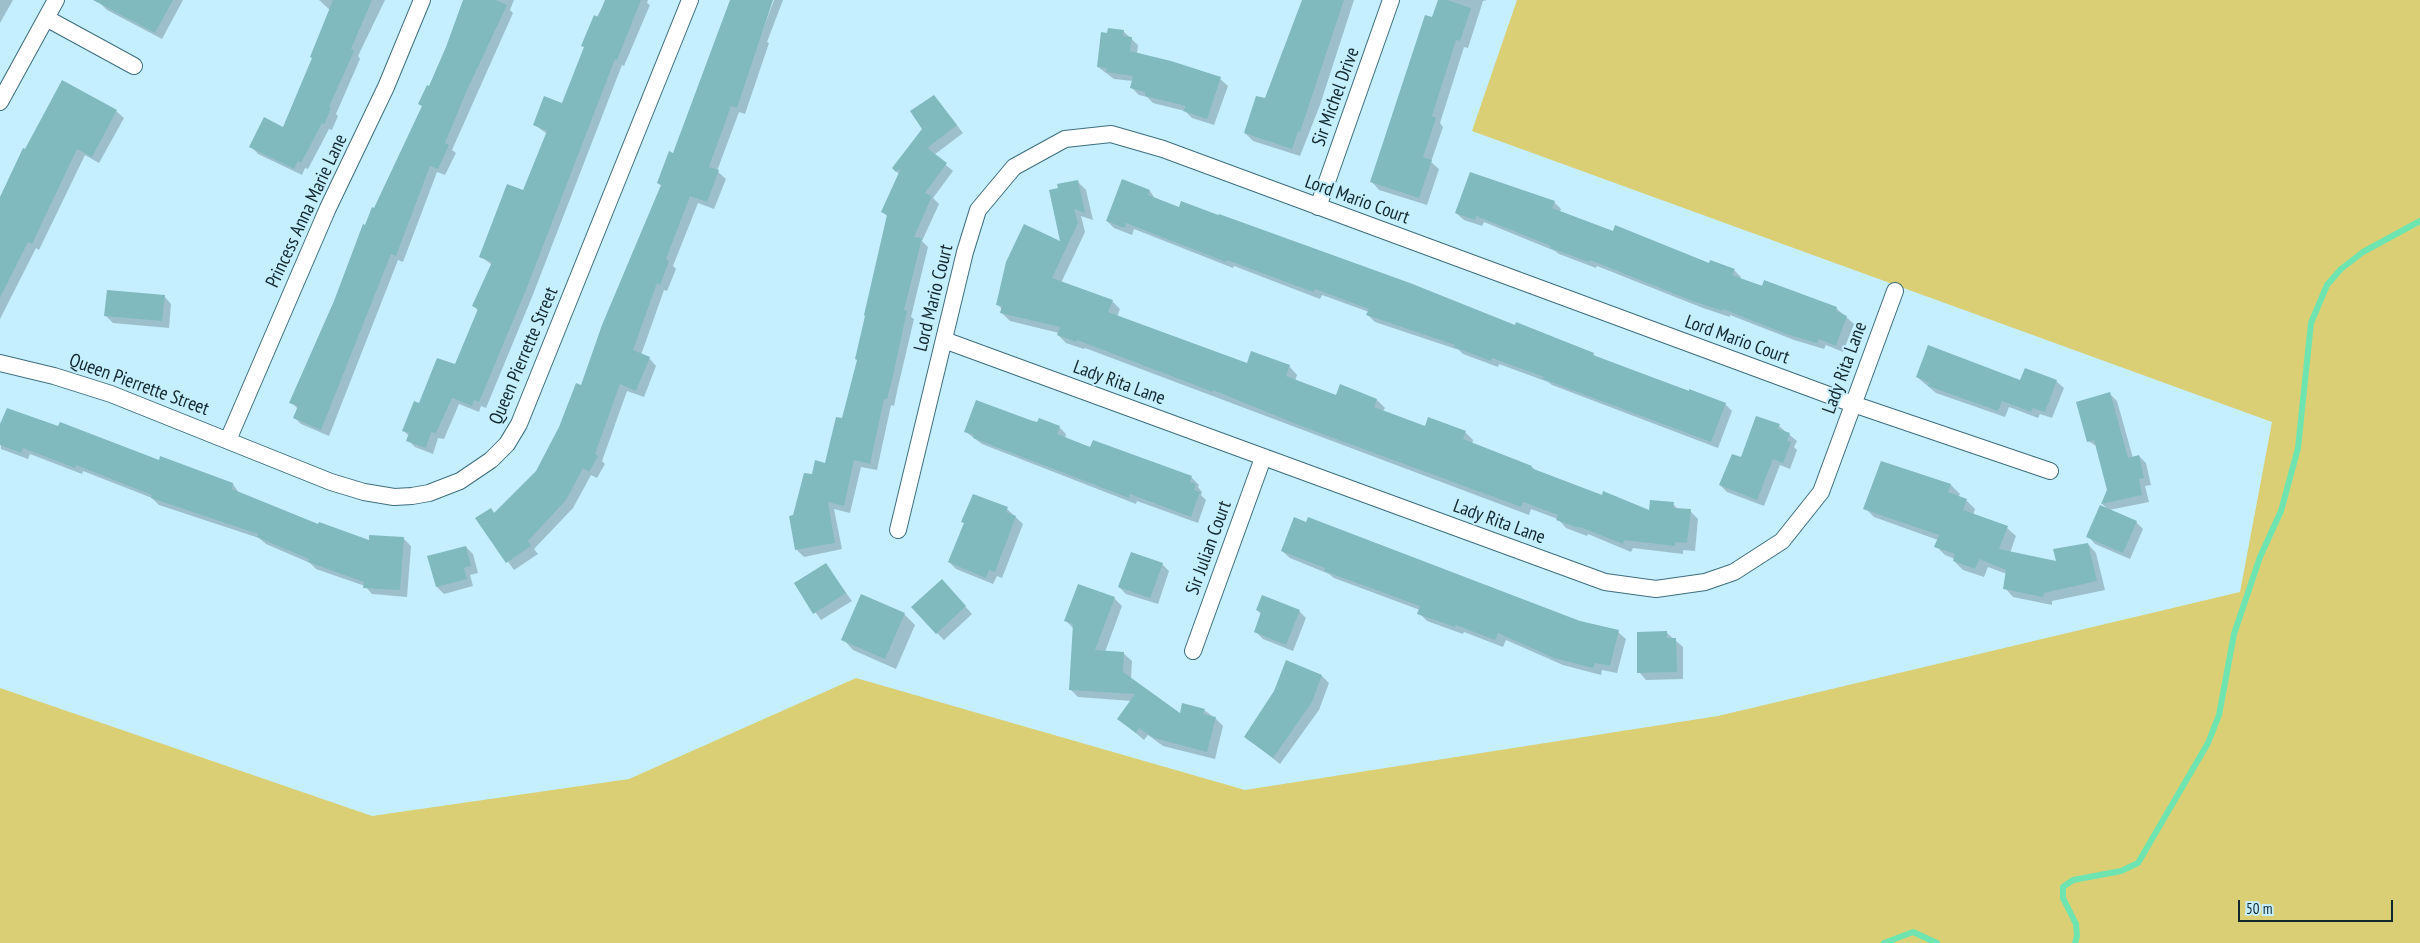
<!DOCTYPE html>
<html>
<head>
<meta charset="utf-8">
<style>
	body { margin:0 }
	#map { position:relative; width:2420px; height:943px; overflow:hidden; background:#c5effe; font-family:"PT Sans Narrow",sans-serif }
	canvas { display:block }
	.scale { position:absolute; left:2238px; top:900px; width:155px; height:22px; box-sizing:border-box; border:2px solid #12272e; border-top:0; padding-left:6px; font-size:15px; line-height:18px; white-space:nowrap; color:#12272e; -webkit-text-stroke:4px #c5effe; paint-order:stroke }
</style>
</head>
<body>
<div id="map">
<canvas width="2420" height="943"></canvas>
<div class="scale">50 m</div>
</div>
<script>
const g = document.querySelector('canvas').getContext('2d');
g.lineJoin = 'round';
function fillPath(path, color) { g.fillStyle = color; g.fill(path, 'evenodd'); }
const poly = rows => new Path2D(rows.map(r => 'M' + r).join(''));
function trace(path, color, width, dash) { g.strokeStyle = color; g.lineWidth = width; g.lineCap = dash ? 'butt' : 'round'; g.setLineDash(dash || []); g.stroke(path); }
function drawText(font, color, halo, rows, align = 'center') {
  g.font = font + ' "PT Sans Narrow",sans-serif'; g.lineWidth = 4; g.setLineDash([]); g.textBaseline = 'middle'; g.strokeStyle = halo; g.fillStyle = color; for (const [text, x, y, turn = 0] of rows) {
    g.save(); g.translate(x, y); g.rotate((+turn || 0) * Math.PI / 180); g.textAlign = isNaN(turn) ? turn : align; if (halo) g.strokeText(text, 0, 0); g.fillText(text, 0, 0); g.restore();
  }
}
const green = poly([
	[1517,0,2420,0,2420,943,0,943,0,688,372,816,629,779,856,678,1245,790,1718,716,2240,592,2272,422,1472,131]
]);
const shadow = poly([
	[0,0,13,0,0,23],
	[102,0,183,0,162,39,107,10,100,3],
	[319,0,385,0,358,56,360,59,336,114,338,116,332,130,329,129,308,169,305,168,302,175,258,154,251,146,284,129,313,59,330,10],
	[465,0,514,0,510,10,513,13,452,150,456,153,445,175,437,172,403,262,398,260,329,436,301,424,294,417,298,409,291,402,336,302,366,226,423,107],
	[606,0,648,0,647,3,650,5,624,66,622,65,532,297,486,408,481,406,479,412,459,404,444,439,438,438,433,454,415,447,408,440,409,436,404,431,419,405,455,366,478,311,474,306,492,265,480,256,523,192,547,134,535,125,563,105,585,48,582,45],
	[732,0,772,0,759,40,774,0,783,0,767,42,769,43,745,114,739,112,717,171,726,179,714,209,698,203,673,266,676,269,667,291,664,290,641,355,649,358,656,366,644,397,627,391,602,461,605,464,597,478,591,475,573,508,534,549,538,554,514,570,477,518,491,510,495,514,537,472,582,386,662,186,658,183,674,154],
	[1303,0,1354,0,1320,105,1300,156,1253,141,1245,133,1265,100,1283,50,1286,51],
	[1439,0,1487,0,1483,1,1468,48,1464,47,1440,123,1443,127,1431,162,1439,169,1427,205,1379,190,1372,182],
	[1123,31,1138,45,1137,54,1220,79,1228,86,1214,125,1192,118,1185,111,1153,103,1147,97,1139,95,1132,88,1133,81,1114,79,1098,67,1108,34],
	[63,82,116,111,124,118,99,163,85,155,39,250,36,248,0,319,0,200],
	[934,96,963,133,934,155,953,171,933,198,939,204,922,241,928,247,911,317,914,319,898,387,894,406,891,405,877,470,861,467,850,513,834,509,842,549,804,557,797,550,794,516,813,476,826,464,843,419,858,361,888,217,883,212,899,174,893,168,924,129],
	[1078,182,1086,190,1093,220,1081,216,1085,232,1061,283,1112,301,1120,309,1117,317,1247,364,1289,366,1297,375,1295,381,1336,396,1377,400,1385,408,1383,411,1426,428,1465,432,1473,440,1472,444,1532,467,1537,472,1602,496,1650,512,1673,504,1679,510,1690,511,1698,519,1695,551,1683,550,1683,554,1633,548,1631,552,1588,534,1587,536,1566,528,1558,519,1531,509,1529,515,1085,348,1084,349,1066,343,1058,335,1059,333,1010,321,1002,313,1002,309,997,304,1062,243],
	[1150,191,1156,200,1593,354,1597,358,1725,404,1732,411,1718,448,1552,385,1548,382,1499,364,1498,367,1463,354,1459,350,1375,322,1368,315,1369,312,1322,295,1320,299,1234,266,1233,268,1134,229,1132,235,1114,228,1107,221],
	[1554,202,1561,209,1560,212,1614,232,1710,265,1734,270,1741,277,1740,279,1836,308,1854,324,1843,352,1826,345,1824,349,1794,340,1730,315,1730,317,1703,308,1597,266,1596,268,1559,254,1555,251,1484,222,1482,226,1464,220,1456,213],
	[164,296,171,304,169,328,113,323,106,316],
	[1917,377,2021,382,2056,381,2064,388,2052,418,2040,414,2038,418,2009,407,2005,417,1936,393],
	[2110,394,2117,401,2133,458,2139,456,2146,463,2151,485,2145,486,2149,502,2109,510,2136,522,2143,529,2130,559,2095,544,2088,536,2109,510,2102,504,2108,490,2098,447,2088,441],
	[1030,421,1059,427,1066,434,1065,438,1091,448,1191,477,1199,485,1198,487,1202,492,1201,495,1206,500,1198,523,1137,501,1136,504,982,444,966,432],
	[1779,426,1797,441,1794,447,1797,450,1790,469,1780,465,1764,506,1727,492,1720,485,1742,459],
	[0,427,159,462,233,484,239,493,319,526,370,542,404,539,411,546,407,597,372,594,365,586,316,569,310,563,266,544,259,538,159,505,152,498,83,471,82,474,30,454,28,459,1,449],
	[1881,463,1951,485,1960,494,1958,497,1966,500,1975,509,1973,515,2007,528,2016,536,2010,553,2058,563,2088,544,2096,553,2105,590,2052,601,2052,605,2013,597,2005,588,2007,574,1988,567,1984,577,1963,570,1954,561,1955,559,1945,555,1936,546,1938,540,1874,517,1865,508],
	[1007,509,1023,524,1002,578,997,576,993,584,956,569,949,562,965,524,963,522],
	[466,547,473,554,478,573,470,575,473,586,444,594,437,587,429,557],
	[1282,551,1618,632,1626,639,1617,673,1602,670,1601,675,1563,665,1506,640,1503,647,1464,632,1463,634,1427,621,1419,613,1420,610,1334,578,1329,574,1290,558],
	[825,564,852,601,821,620,795,584],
	[1162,564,1169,571,1158,604,1126,594,1119,587],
	[949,588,972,614,944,640,937,633],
	[1114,598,1122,606,1105,652,1123,653,1132,661,1131,679,1180,715,1204,710,1215,718,1223,726,1215,759,1163,746,1148,735,1144,740,1119,719,1132,701,1078,697,1070,689,1074,629,1066,621],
	[1257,610,1299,611,1306,618,1293,651,1263,639,1256,632,1262,615],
	[904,614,915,625,896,669,853,650,843,639],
	[1667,633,1683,647,1683,679,1646,680,1639,672],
	[1287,662,1322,676,1329,683,1319,710,1280,764,1245,736,1275,692]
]);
const stream = poly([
	[1884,943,1913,932,1937,943],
	[2075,943,2077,936,2076,924,2063,898,2063,887,2073,880,2121,871,2138,863,2208,743,2219,715,2234,634,2260,557,2281,511,2298,448,2311,323,2327,285,2341,269,2363,252,2420,221]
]);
const building = poly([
	[93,0,173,0,155,33],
	[333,0,372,0,351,49,354,51,329,107,331,107,325,124,322,123,301,163,298,161,294,169,249,147,264,117,283,127,312,58,310,57],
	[463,0,496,0,507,5,467,90,445,143,449,145,438,169,430,166,396,256,391,254,321,430,293,418,298,406,289,403,334,301,363,224,365,225,372,207,374,208,422,106,418,104,427,85,429,86,446,47],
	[605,0,641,0,617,60,615,59,526,290,479,402,474,400,472,406,452,398,436,433,431,432,426,448,406,441,409,433,402,431,414,401,419,403,437,358,455,364,478,309,472,306,492,262,479,257,507,184,523,190,547,131,533,125,544,96,562,103,584,47,581,46,594,15,598,17],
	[730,0,773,0,737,108,731,106,709,167,719,170,707,202,690,196,666,259,669,261,660,285,657,283,633,350,650,357,636,391,620,384,595,454,598,456,589,472,583,468,566,500,528,541,531,546,506,563,475,518,491,508,494,513,536,471,559,427,576,383,581,385,602,325,661,185,657,183,669,151,673,153],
	[1302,0,1344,0,1300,132,1298,131,1292,149,1244,133,1256,96,1265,98],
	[1438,0,1447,0,1471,8,1460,41,1456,40,1432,116,1436,118,1423,157,1432,160,1419,198,1370,182,1425,15,1432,17],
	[1108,28,1124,30,1123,36,1132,37,1130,51,1171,61,1221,77,1207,119,1183,111,1186,106,1145,96,1145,92,1130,88,1133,76,1106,72,1107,68,1097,67,1101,32,1107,33],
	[62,80,117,110,92,157,77,149,32,244,28,242,0,298,0,197,23,148,25,149],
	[934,95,957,125,927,148,947,163,925,193,932,196,914,237,922,238,904,310,907,311,892,380,887,399,884,399,870,464,854,460,844,506,828,502,835,543,795,550,789,516,793,515,804,473,812,474,815,460,825,463,836,417,842,418,857,360,855,359,865,316,864,315,887,215,881,212,901,168,896,172,892,168,922,129,910,111],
	[1470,172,1555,201,1552,208,1613,231,1615,225,1709,263,1710,260,1735,269,1732,275,1762,286,1764,280,1837,307,1836,311,1847,316,1836,346,1819,339,1817,343,1786,334,1723,309,1723,311,1695,302,1590,260,1589,262,1550,248,1551,246,1476,216,1475,220,1455,213],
	[1122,179,1150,190,1148,195,1179,207,1181,201,1218,215,1219,214,1410,283,1515,325,1516,322,1594,353,1593,355,1689,391,1689,389,1726,403,1711,442,1543,379,1544,377,1492,358,1491,361,1454,347,1455,345,1366,315,1369,309,1315,289,1313,292,1227,260,1226,262,1126,223,1125,228,1106,221],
	[1078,180,1085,213,1074,209,1078,223,1052,278,1113,300,1108,312,1247,363,1251,351,1290,365,1286,376,1336,395,1340,384,1377,399,1374,407,1425,426,1428,417,1466,431,1463,439,1532,466,1531,468,1602,495,1603,491,1649,510,1650,500,1674,502,1673,508,1691,509,1687,543,1675,542,1675,546,1624,540,1623,544,1580,527,1579,528,1556,520,1558,515,1523,502,1521,507,1301,426,1213,390,1213,392,1077,340,1076,342,1057,335,1060,327,1000,313,1002,306,996,305,1006,262,1024,224,1060,241,1049,190,1058,188,1057,184],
	[107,290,165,295,162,321,104,316],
	[1928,345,2020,380,2025,368,2057,380,2045,412,2033,408,2031,412,2002,401,1998,411,1928,386,1929,383,1916,377],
	[2110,392,2128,458,2139,455,2144,478,2139,479,2142,495,2101,504,2107,490,2094,440,2087,442,2076,402],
	[976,400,1030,420,1037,422,1039,418,1060,426,1057,434,1090,447,1093,440,1192,476,1190,482,1196,484,1194,490,1200,492,1191,517,1130,494,1129,498,973,438,974,435,964,432],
	[7,408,58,426,60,422,159,460,160,456,233,483,232,489,318,524,319,522,369,540,369,535,404,537,400,590,363,588,364,582,308,562,309,559,257,537,258,534,151,498,152,495,76,465,75,468,23,448,21,453,0,445,0,424],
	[1756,416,1780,424,1778,429,1790,433,1787,441,1791,442,1783,463,1773,459,1757,500,1719,485,1732,454,1741,457],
	[1881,461,1951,484,1948,492,1967,499,1963,510,2008,526,1999,549,2056,561,2053,549,2088,543,2097,581,2044,593,2043,597,2003,589,2006,570,1979,559,1975,569,1953,561,1955,554,1934,547,1939,535,1863,509],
	[973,494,1008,507,1006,512,1016,516,995,572,989,570,986,578,948,562,964,523,961,522],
	[2100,505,2137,521,2123,553,2086,537],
	[1294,517,1306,522,1308,517,1580,621,1619,630,1610,666,1595,663,1593,668,1554,658,1498,633,1495,640,1456,625,1455,627,1417,614,1420,606,1324,571,1325,568,1281,551],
	[466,546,471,566,464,568,467,579,436,587,427,556],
	[1131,552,1163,563,1150,598,1118,587],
	[826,563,846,593,813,614,794,583],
	[942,579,966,606,936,634,911,607],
	[1078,584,1115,597,1095,650,1124,652,1123,672,1180,713,1182,703,1205,709,1203,714,1216,717,1207,752,1154,738,1139,728,1136,733,1117,719,1135,694,1069,690,1073,624,1064,621],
	[861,594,905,613,885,659,841,640],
	[1262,595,1300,610,1286,645,1254,632,1261,612,1256,610],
	[1667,631,1667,638,1676,638,1677,672,1637,673,1637,632],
	[1286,660,1322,675,1312,702,1273,758,1244,737,1274,691]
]);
const minor = poly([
	[46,18,134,66],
	[0,102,56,0],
	[1318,207,1391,0],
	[944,340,1605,582,1656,589,1705,582,1734,572,1782,541,1821,492,1895,291],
	[0,363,54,376,111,394,331,482,364,492,394,497,412,496,429,493,460,481,491,460,507,444,519,424,690,0],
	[228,440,328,208,386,87,422,0],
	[898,530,965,252,978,210,1014,167,1065,139,1111,134,1163,149,1853,404,2050,471],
	[1193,651,1263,458]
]);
const streetNames = [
	["Sir Michel Drive",1336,97,-70],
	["Lord Mario Court",1357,200,20],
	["Princess Anna Marie Lane",307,211,-65],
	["Lord Mario Court",934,298,-76],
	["Lord Mario Court",1737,340,20],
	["Queen Pierrette Street",524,356,-67],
	["Lady Rita Lane",1845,368,-70],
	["Lady Rita Lane",1119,383,20],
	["Queen Pierrette Street",139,385,20],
	["Lady Rita Lane",1499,522,20],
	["Sir Julian Court",1209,548,-70]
];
fillPath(green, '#dacf75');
fillPath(shadow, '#0003');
trace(stream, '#6ee5b0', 6);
fillPath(building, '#80b9be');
trace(minor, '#3d6e7e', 18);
trace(minor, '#fff', 16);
drawText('19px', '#12272e', '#c5effe', streetNames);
</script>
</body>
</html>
